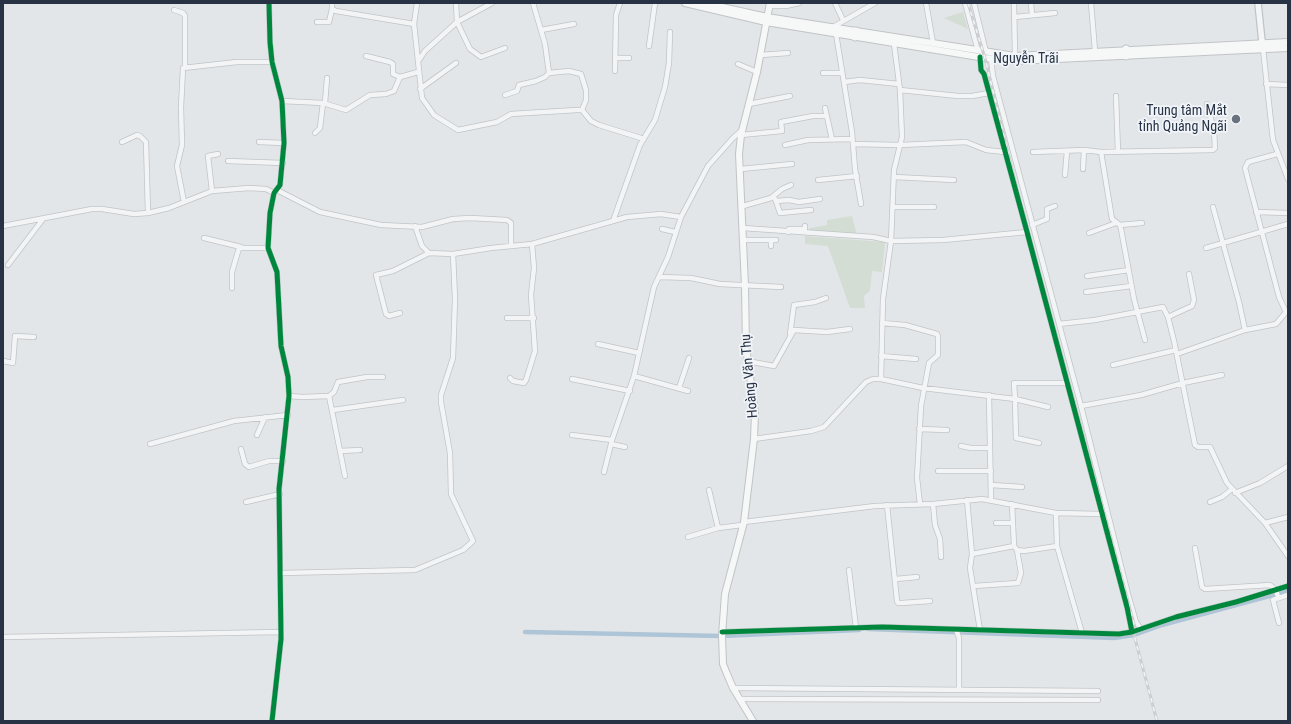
<!DOCTYPE html>
<html>
<head>
<meta charset="utf-8">
<style>
	body { margin:0 }
	#map { position:relative; width:1291px; height:724px; overflow:hidden; background:#e3e6e9; font-family:"Roboto Condensed",sans-serif }
	canvas { display:block }
	.frame { position:absolute; inset:0; border:4px solid #273345; pointer-events:none }
</style>
</head>
<body>
<div id="map">
<canvas width="1291" height="724"></canvas>
<div class="frame"></div>
</div>
<script>
const g = document.querySelector('canvas').getContext('2d');
g.lineJoin = 'round';
function fillPath(path, color) { g.fillStyle = color; g.fill(path, 'evenodd'); }
const poly = rows => new Path2D(rows.map(r => 'M' + r).join(''));
function trace(path, color, width, dash) { g.strokeStyle = color; g.lineWidth = width; g.lineCap = dash ? 'butt' : 'round'; g.setLineDash(dash || []); g.stroke(path); }
function drawText(font, color, halo, rows, align = 'center') {
  g.font = font + ' "Roboto Condensed",sans-serif'; g.lineWidth = 3.5; g.setLineDash([]); g.textBaseline = 'middle'; g.strokeStyle = halo; g.fillStyle = color; for (const [text, x, y, turn = 0] of rows) {
    g.save(); g.translate(x, y); g.rotate((+turn || 0) * Math.PI / 180); g.textAlign = isNaN(turn) ? turn : align; if (halo) g.strokeText(text, 0, 0); g.fillText(text, 0, 0); g.restore();
  }
}
const green = poly([
	[963,12,968,29,944,18],
	[852,216,857,235,809,232,810,228,827,225,827,220],
	[805,236,885,242,882,272,872,271,870,291,864,296,865,308,850,308,828,246,805,244]
]);
const canal = poly([
	[868,629,1114,638,1134,635,1162,625,1288,591],
	[525,632,722,636,859,630]
]);
const minor = poly([
	[269,3,270,42,272,62,282,101,284,143,280,185,274,193,270,213,268,248,277,272,281,346,288,377,289,396,279,489,281,639,272,721],
	[332,3,332,9,336,11,414,24],
	[417,3,414,24,422,98,434,115,458,130,497,122,511,114,577,110,582,110,591,121,599,125,644,139],
	[456,3,457,22,470,49,481,57,505,48],
	[835,3,843,20],
	[926,3,933,43],
	[965,3,978,51],
	[974,3,986,52],
	[1014,3,1015,56],
	[1031,3,1032,15],
	[1091,3,1095,51],
	[769,6,786,6,799,3],
	[174,10,183,13,185,16,185,67],
	[1015,17,1055,13],
	[317,22,329,22,332,9],
	[833,27,875,3],
	[541,30,574,24],
	[836,34,852,132,855,169,861,204],
	[894,44,900,90,902,137,894,170,891,241,883,299,881,379,923,388,1015,399,1016,438,1039,443],
	[649,46,655,3],
	[1263,49,1273,140,1288,179],
	[761,55,788,53],
	[366,56,390,62,393,64,393,74,400,77],
	[980,57,981,70,984,74,1027,232,1127,607,1132,632],
	[615,58,629,58],
	[991,59,993,76,1081,406,1128,594,1136,622,1141,629],
	[419,60,425,51,457,22,492,3],
	[738,64,757,72],
	[615,71,616,15,620,3],
	[549,73,569,71,581,74,586,90,586,100,582,110],
	[823,73,842,73],
	[844,82,860,80,899,84],
	[1266,84,1288,85],
	[420,89,456,63],
	[900,90,958,96,972,96,989,93],
	[505,95,517,91,519,85,536,81,545,77,549,73,545,44,533,3],
	[1116,96,1118,152],
	[282,101,323,103,346,110,370,95,386,94,394,91,400,77,418,72],
	[325,103,327,78],
	[749,104,790,96],
	[825,108,832,139],
	[315,133,320,128,323,103],
	[741,135,782,131,781,122,813,116,827,116],
	[122,142,137,135,140,136,146,142,148,213],
	[259,142,284,143],
	[853,144,900,145,966,142,986,150,1005,152],
	[785,145,808,140,852,139],
	[1033,152,1084,150,1101,152,1213,150,1215,148,1214,130,1207,104],
	[1101,152,1112,219,1120,225,1121,229,1134,299,1145,340],
	[1277,154,1248,162,1245,168,1279,297,1286,312],
	[228,161,283,163],
	[741,169,792,164],
	[1083,169,1084,150],
	[1065,175,1067,151],
	[894,177,954,180],
	[818,180,857,176],
	[277,190,320,212,381,225,422,227,453,219,470,218,507,220,511,223,511,245],
	[212,191,208,156,218,154],
	[774,197,776,201,789,200,799,202,820,199],
	[776,201,780,213,811,210],
	[184,202,177,166,182,145,181,107,183,68,237,62,272,62],
	[743,206,771,198,782,189,791,185],
	[893,207,934,207],
	[1213,207,1239,302,1245,330],
	[1256,212,1288,213],
	[613,221,640,145,655,120,665,87,669,63,670,32],
	[1032,225,1047,219,1047,209,1055,206],
	[1120,225,1142,223],
	[3,226,92,209,102,209,134,214,148,213,169,208,212,191,249,188,266,189,274,193],
	[415,226,422,246,429,253],
	[743,228,873,237,891,241,943,240,1027,232],
	[662,229,675,232],
	[788,232,789,229,805,229,805,226],
	[1089,233,1116,223],
	[204,238,241,247],
	[743,240,776,240],
	[771,240,771,246],
	[1206,248,1288,224],
	[8,265,43,219],
	[1087,276,1129,270],
	[660,277,691,278,720,284,781,287],
	[232,288,232,272,239,248,268,248],
	[1086,292,1131,286],
	[400,313,389,316,386,314,376,275,393,271,429,253,453,254,491,248,532,244,627,217,661,214,681,217],
	[1168,317,1192,306,1194,300,1189,274],
	[507,318,534,318],
	[882,323,905,325,937,334,938,336,938,355,929,363,921,406,917,478,920,504],
	[1059,324,1095,320,1163,307,1168,317,1174,341,1195,445,1198,447,1210,447,1227,483,1265,523,1288,556],
	[790,334,794,305,815,302,826,298],
	[598,344,639,353],
	[1177,354,1245,330,1276,324,1287,311],
	[881,356,916,359],
	[3,361,13,363,15,336,34,337],
	[747,361,774,366,794,330,827,332,850,329],
	[1113,365,1176,350],
	[634,376,688,391],
	[510,378,513,381,524,383,526,380,535,351,531,295,534,268,532,244],
	[572,379,630,391],
	[679,388,689,358],
	[989,395,991,500],
	[289,396,302,397,329,396,345,476],
	[329,396,334,392,338,382,367,377,383,377],
	[1081,406,1141,395,1183,383,1222,375],
	[1048,407,1015,399,1014,383,1067,383],
	[333,410,403,400],
	[919,429,947,430],
	[257,435,265,417],
	[572,435,612,440],
	[754,439,811,431,824,427,866,382,873,379,881,379],
	[150,444,234,421,288,415],
	[611,444,625,447],
	[961,446,971,448,989,448],
	[241,449,245,464,249,467,269,461,283,461],
	[340,451,360,450],
	[938,471,991,471],
	[604,472,612,440,634,376,654,287,668,257,681,217,708,166,733,138,742,130],
	[991,485,1022,487],
	[709,490,718,528],
	[1235,493,1260,483,1288,466],
	[967,500,972,554,970,568,980,630],
	[246,502,280,494],
	[1210,502,1222,497,1232,489],
	[933,504,935,525,940,539,941,557],
	[1012,504,1014,546,1017,550,1024,551,1057,546],
	[887,505,897,601,898,603,902,603,930,601],
	[1056,513,1057,546,1082,633],
	[744,522,875,506,933,504,982,499,1056,513,1102,514],
	[996,523,1012,523],
	[1265,523,1288,517],
	[688,537,718,528,742,525],
	[1195,548,1202,587,1205,589,1270,585,1276,590,1278,597],
	[972,554,1014,546],
	[849,570,856,628],
	[280,573,415,570,463,550,473,541,451,494,450,453,441,402,441,395,453,358,455,299,453,254],
	[896,579,917,577],
	[974,586,1018,583,1021,573,1017,550],
	[1279,623,1273,600,1288,595],
	[956,629,959,638,959,690],
	[722,632,882,627,1119,634,1132,632,1176,617,1236,602,1288,586],
	[3,637,280,632],
	[733,688,1098,691],
	[739,699,1098,700]
]);
const tertiary = poly([
	[1258,3,1262,42]
]);
const secondary = poly([
	[685,3,766,22,985,58,1015,61,1288,48],
	[704,3,767,17,1015,56,1288,42],
	[753,721,733,688,727,674,723,664,722,636,725,594,744,522,754,439,755,413,746,347,745,286,739,154,741,135,757,72,770,3]
]);
const primary = poly([
	[855,37,856,31],
	[1262,42,1263,49],
	[1126,49,1126,56]
]);
const rail = poly([
	[968,3,985,58,1017,190,1136,631,1134,635,1157,721]
]);
const cycleway = poly([
	[269,3,270,42,272,62,282,101,284,143,280,185,274,193,270,213,268,248,277,272,281,346,288,377,289,396,279,489,281,639,272,721],
	[980,57,981,70,984,74,1027,232,1127,607,1132,632],
	[722,632,882,627,1119,634,1132,632,1176,617,1236,602,1288,586]
]);
const markers = [
	[1236,119,5,"#69727e"]
];
const streetNames = [
	["Nguyễn Trãi",1026,59],
	["Hoàng Văn Thụ",750,376,-95]
];
const poiNames = [
	["Trung tâm Mắt",1227,111],
	["tỉnh Quảng Ngãi",1227,127]
];
fillPath(green, '#d4ddd3');
trace(canal, '#aec4d7', 4.5);
trace(minor, '#c1c4c7', 6);
trace(tertiary, '#c1c4c7', 8);
trace(secondary, '#c1c4c7', 8);
trace(primary, '#bfc3c7', 9);
trace(minor, '#f3f4f5', 4.5);
trace(tertiary, '#f3f4f5', 5.5);
trace(secondary, '#f6f7f7', 6);
trace(primary, '#f6f7f7', 7);
trace(rail, '#ccced1', 3);
trace(rail, '#f1f4f8', 1.5, [4.5]);
trace(cycleway, '#00873e', 5);
for (const [x, y, r, color] of markers) { const dot = new Path2D(); dot.arc(x, y, r, 0, 2 * Math.PI); g.fillStyle = color; g.fill(dot); trace(dot, '#f1f4f8', 1.5); }
drawText('14px', '#273345', '#f1f4f8', streetNames);
drawText('14px', '#273345', '#f1f4f8', poiNames, 'right');
</script>
</body>
</html>
